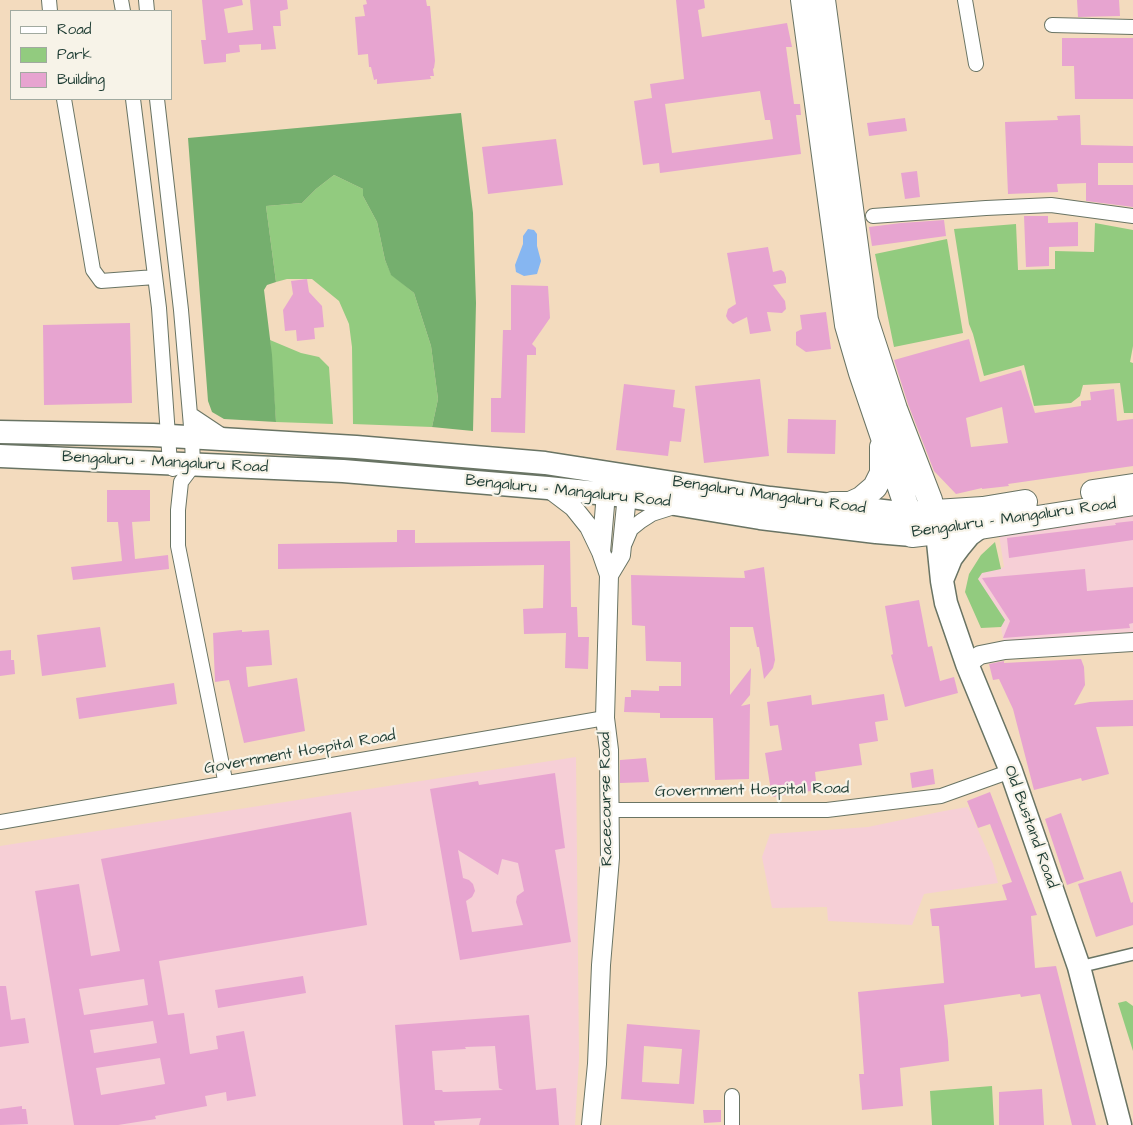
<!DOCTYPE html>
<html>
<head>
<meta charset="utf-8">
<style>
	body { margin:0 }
	#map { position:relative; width:1133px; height:1125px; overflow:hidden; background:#f3dbbe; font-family:"Architects Daughter",sans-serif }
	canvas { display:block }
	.legend { position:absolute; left:10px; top:10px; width:162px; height:90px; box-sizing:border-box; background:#f7f3e8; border:1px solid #a1aaa0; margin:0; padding:6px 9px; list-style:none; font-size:15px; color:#1f3d34 }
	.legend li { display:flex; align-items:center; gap:10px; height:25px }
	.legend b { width:25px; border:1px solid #a1aaa0 }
</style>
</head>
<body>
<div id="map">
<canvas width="1133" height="1125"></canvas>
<ul class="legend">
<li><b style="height:6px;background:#fff"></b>Road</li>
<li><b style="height:14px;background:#92cb7f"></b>Park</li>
<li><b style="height:14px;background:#e7a4d0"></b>Building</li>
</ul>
</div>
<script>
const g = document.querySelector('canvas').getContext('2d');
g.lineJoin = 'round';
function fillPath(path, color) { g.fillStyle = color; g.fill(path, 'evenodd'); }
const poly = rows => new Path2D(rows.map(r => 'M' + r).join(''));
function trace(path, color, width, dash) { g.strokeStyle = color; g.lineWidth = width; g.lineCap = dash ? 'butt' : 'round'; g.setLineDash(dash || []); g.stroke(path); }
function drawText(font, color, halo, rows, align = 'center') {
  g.font = font + ' "Architects Daughter",sans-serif'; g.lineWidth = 4.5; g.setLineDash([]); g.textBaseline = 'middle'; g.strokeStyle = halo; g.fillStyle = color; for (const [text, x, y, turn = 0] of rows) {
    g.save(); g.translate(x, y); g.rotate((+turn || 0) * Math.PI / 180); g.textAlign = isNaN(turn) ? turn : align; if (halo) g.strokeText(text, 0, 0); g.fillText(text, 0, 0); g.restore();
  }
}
const built = poly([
	[1133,514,1133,642,1005,650,1001,627,1004,620,977,579,982,573,1004,567,999,535],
	[576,757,579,1059,575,1125,0,1125,0,846],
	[968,807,993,864,998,883,924,894,912,925,828,921,827,907,772,908,762,857,770,834,868,827,944,811]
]);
const green = poly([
	[334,175,363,189,363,196,377,222,385,260,391,274,414,293,431,346,438,399,432,427,353,424,352,347,349,324,339,301,312,279,287,279,276,282,266,206,302,203,316,189],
	[1095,223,1133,230,1133,346,1130,362,1133,363,1133,413,1124,413,1120,383,1083,385,1080,396,1071,403,1034,406,1024,365,984,376,973,334,969,324,954,229,1016,224,1018,270,1055,269,1055,251,1094,252],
	[947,239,963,333,894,347,875,254],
	[270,340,301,353,319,357,329,367,333,424,276,422],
	[995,542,1001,569,982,573,978,579,1005,620,1001,627,981,628,965,592,969,574,981,555],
	[1126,1001,1133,1006,1133,1051,1118,1003],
	[992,1086,994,1125,932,1125,930,1091]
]);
const forest = poly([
	[461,113,473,213,476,303,473,431,432,427,438,399,431,346,414,293,391,275,385,260,377,222,363,196,363,189,334,175,316,189,302,203,266,206,276,282,267,285,264,290,272,355,276,422,224,419,212,412,208,401,188,138]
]);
const water = poly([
	[528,229,534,230,537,234,537,246,541,261,537,274,524,276,516,272,515,265,523,244,523,236]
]);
const building = poly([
	[202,0,242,0,243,5,224,9,228,33,253,30,250,0,287,0,288,9,280,11,281,26,273,26,276,49,261,50,261,44,239,45,240,52,226,54,226,62,204,64,201,40,206,40],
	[366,0,426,0,427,6,430,6,435,61,434,68,433,69,434,76,430,76,431,79,377,84,377,79,374,80,371,67,369,67,368,54,358,55,355,17,365,16,363,5,367,4],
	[676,0,704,0,705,8,698,10,702,37,787,23,792,47,786,47,794,104,800,104,801,115,796,115,801,154,660,173,659,163,643,165,634,101,652,98,650,84,684,79],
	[760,91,765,120,770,120,773,139,672,153,665,104],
	[1077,0,1119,0,1120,16,1078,17],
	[1062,38,1133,38,1133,99,1075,99,1074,66,1062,66],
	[1080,115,1081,145,1133,146,1133,163,1098,163,1098,185,1133,185,1133,207,1086,201,1086,183,1057,184,1058,192,1008,194,1005,122,1058,120,1057,116],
	[905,118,907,131,869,136,867,123],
	[556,139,563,185,488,194,482,147],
	[917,171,920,197,905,199,901,173],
	[1024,216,1048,216,1048,223,1078,222,1078,246,1049,247,1049,266,1026,267],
	[944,220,946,236,872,246,869,227,901,223],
	[768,247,773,272,781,270,784,272,786,278,786,283,773,285,785,301,786,309,782,313,767,312,771,331,750,334,747,317,733,324,728,320,726,316,728,309,736,304,727,253],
	[307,279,309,292,322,306,324,327,314,328,315,339,297,341,296,330,285,331,283,310,293,294,291,281],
	[511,285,548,286,550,318,532,344,536,348,536,355,527,355,525,433,491,432,491,398,501,398,503,330,511,330],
	[826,312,831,349,806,352,796,345,796,332,802,329,800,315],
	[130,323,132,403,44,405,43,325],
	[969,339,980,382,1021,370,1035,413,1081,406,1081,401,1091,400,1090,392,1114,389,1117,421,1133,419,1133,466,1008,484,1009,486,982,489,982,488,956,494,934,471,908,404,894,360],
	[1002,407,1008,443,971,447,966,418],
	[760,379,769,456,704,463,695,386],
	[624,384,675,390,673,407,685,409,681,442,670,441,668,456,616,450],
	[788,419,836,420,835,454,787,453],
	[107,490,150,490,150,521,132,522,135,559,168,555,169,569,73,580,71,567,122,561,118,522,107,522],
	[1133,521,1133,540,1009,558,1007,538,1116,525,1115,523],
	[397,530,415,530,415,543,570,541,571,607,577,607,578,637,589,637,588,669,565,668,566,633,524,634,523,609,543,608,544,565,278,569,278,544,397,542],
	[764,567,775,660,773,668,764,679,759,647,757,647,753,627,730,627,730,695,751,668,750,695,741,706,750,704,749,779,715,780,713,718,660,718,660,713,624,712,625,697,631,697,631,690,659,691,659,686,681,686,681,662,646,661,645,626,632,625,631,575,745,578,744,571],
	[1085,569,1087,591,1133,587,1133,623,1129,624,1130,628,1003,638,1010,621,982,578],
	[919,600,928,647,932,646,940,681,954,677,958,693,905,707,891,655,893,654,885,606],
	[100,627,106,667,42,676,37,635],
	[242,630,242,632,269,630,272,665,246,667,248,687,297,678,305,731,244,743,229,680,215,682,213,633],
	[11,650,11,660,14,660,15,674,0,676,0,651],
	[1081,659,1084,667,1085,685,1074,705,1090,702,1133,700,1133,726,1096,727,1109,774,1082,781,1081,778,1034,790,1013,709,999,679,993,680,989,664,1004,661,1004,663],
	[174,683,177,704,79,719,76,698],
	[884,694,888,720,875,722,878,741,859,744,862,765,815,772,817,790,772,797,765,753,782,750,778,725,770,726,767,702,811,695,812,705],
	[646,758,649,782,620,783,620,760],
	[933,769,935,784,912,788,910,773],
	[555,773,565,848,555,850,571,942,460,960,430,789,478,781,479,785],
	[458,850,498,875,502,859,518,863,524,891,517,896,516,902,523,925,472,932,466,901,472,897,475,891,473,884,469,880,463,878],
	[990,792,1037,915,1031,916,1035,968,1056,966,1096,1125,1072,1125,1040,994,1021,997,1020,994,944,1005,948,1041,949,1061,900,1068,903,1106,862,1110,859,1074,864,1074,858,992,944,983,939,926,932,926,930,909,1007,900,1002,885,1012,882,990,824,978,828,967,801],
	[351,812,367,925,159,961,168,1015,184,1013,190,1054,218,1049,216,1036,244,1031,256,1096,227,1101,226,1092,205,1096,207,1106,155,1116,156,1119,118,1125,74,1125,35,891,79,884,91,956,120,951,101,859],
	[144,979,148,1005,84,1015,79,989],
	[153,1021,157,1043,94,1053,90,1030],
	[160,1058,165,1084,101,1095,96,1068],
	[1061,813,1084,879,1067,885,1045,819],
	[1121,871,1131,903,1133,902,1133,925,1096,937,1078,884],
	[303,976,306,993,218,1008,215,990],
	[0,986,6,986,11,1020,25,1018,29,1043,0,1047],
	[529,1015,536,1090,556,1088,559,1125,479,1125,481,1118,434,1121,435,1125,403,1125,395,1025],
	[495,1046,499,1088,503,1090,443,1092,442,1090,435,1090,432,1051,466,1049,465,1047],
	[627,1024,700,1030,694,1104,621,1099],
	[644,1046,682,1049,679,1084,642,1082],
	[1042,1089,1044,1125,999,1125,999,1092],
	[22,1106,22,1109,26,1109,28,1124,0,1125,0,1109],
	[703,1110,721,1110,721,1122,704,1123]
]);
const pedestrian = poly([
	[1079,967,1133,954]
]);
const minor = poly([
	[49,0,50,11],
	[121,0,123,11],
	[146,0,147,11],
	[965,0,976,64],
	[1052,25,1133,27],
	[64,99,93,270,101,281,155,277],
	[133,99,159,308,170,464,173,469],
	[157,99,181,310,192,438,193,466,181,482,178,510,178,546,225,780],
	[873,216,986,208,1051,205,1133,216],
	[190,414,223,436],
	[625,543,631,529,641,521,652,514,674,507],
	[610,810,827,810,941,796,1011,771],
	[0,822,605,718],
	[732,1096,732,1125]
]);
const tertiary = poly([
	[607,482,601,552,609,575],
	[548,488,573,507,589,527,601,552],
	[967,664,980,655,1005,650,1133,642],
	[591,1125,597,1064,601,965,610,858,609,750,605,718,609,575,621,555,628,485]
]);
const primary = poly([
	[0,432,153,435,356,447,545,463,770,498,909,514],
	[0,456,343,471,548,488,626,496,760,518,876,532,912,535],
	[937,532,942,581,946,603,967,664,1011,771,1079,967,1120,1125],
	[942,580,951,558,960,546,969,535,980,527]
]);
const trunk = poly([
	[803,0,847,325,861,373,909,514,912,535,980,527,1133,503],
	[823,0,866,320,895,409,930,500,937,532],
	[1093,492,1133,486],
	[832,504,850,504,861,499,875,487,882,473,882,447],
	[919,513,983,509,1025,502]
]);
const streetNames = [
	["Bengaluru - Mangaluru Road",165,463,3],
	["Bengaluru - Mangaluru Road",568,492,6],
	["Bengaluru Mangaluru Road",769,496,8],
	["Bengaluru - Mangaluru Road",1014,519,-8],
	["Government Hospital Road",300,753,-10],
	["Government Hospital Road",752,791,-1],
	["Racecourse Road",607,799,-91],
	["Old Bustand Road",1030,827,70]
];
fillPath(built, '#f6cfd6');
fillPath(green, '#92cb7f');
fillPath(forest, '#75af6e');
fillPath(water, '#86b6f1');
fillPath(building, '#e7a4d0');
trace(pedestrian, '#697464', 14);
trace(minor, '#697464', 16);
trace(tertiary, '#697464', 20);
trace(primary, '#697464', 25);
trace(trunk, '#697464', 26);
trace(pedestrian, '#fff', 11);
trace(minor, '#fff', 14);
trace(tertiary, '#fff', 18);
trace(primary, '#fff', 22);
trace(trunk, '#fff', 24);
drawText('16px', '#1f3d34', '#f7f3e8', streetNames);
</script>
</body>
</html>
